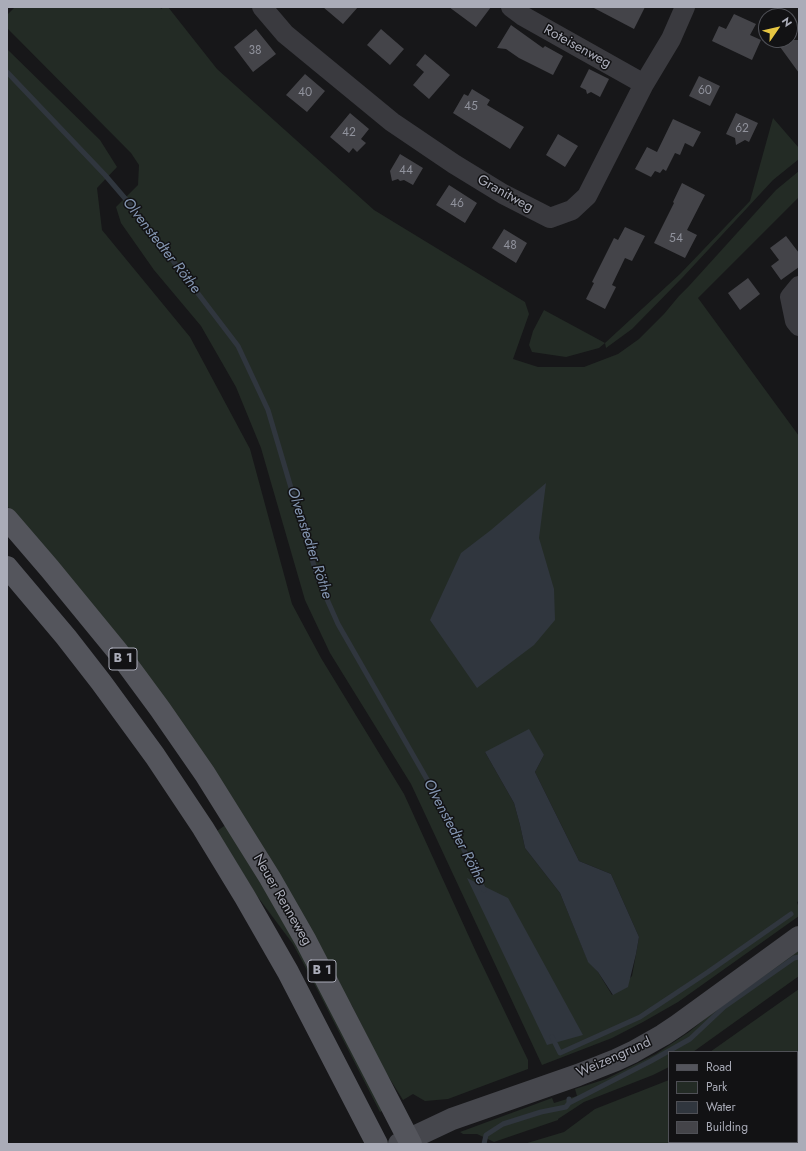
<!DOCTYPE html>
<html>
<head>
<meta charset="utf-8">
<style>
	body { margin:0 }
	#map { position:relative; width:806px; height:1151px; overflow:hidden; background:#171719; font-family:Jost,sans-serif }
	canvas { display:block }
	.frame { position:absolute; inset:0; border:8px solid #aaacb8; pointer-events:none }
	.legend { position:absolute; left:668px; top:1051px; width:130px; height:92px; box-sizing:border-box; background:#121214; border:1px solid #4f5056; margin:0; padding:5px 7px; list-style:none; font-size:12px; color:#aaacb8 }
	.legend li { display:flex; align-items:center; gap:8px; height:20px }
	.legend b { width:20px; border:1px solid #4f5056 }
	.north { position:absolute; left:758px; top:8px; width:40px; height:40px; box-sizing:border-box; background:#121214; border:1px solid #4f5056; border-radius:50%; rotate:56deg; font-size:11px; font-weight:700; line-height:16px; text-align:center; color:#aaacb8 }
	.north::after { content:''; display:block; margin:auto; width:14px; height:18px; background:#e6c642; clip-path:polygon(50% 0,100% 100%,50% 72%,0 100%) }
</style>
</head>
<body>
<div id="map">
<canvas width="806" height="1151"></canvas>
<div class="frame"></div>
<ul class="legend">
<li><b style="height:5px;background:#54555c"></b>Road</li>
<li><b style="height:11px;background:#232b25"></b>Park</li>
<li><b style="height:11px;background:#30363e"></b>Water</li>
<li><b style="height:11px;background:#444449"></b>Building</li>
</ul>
<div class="north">N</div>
</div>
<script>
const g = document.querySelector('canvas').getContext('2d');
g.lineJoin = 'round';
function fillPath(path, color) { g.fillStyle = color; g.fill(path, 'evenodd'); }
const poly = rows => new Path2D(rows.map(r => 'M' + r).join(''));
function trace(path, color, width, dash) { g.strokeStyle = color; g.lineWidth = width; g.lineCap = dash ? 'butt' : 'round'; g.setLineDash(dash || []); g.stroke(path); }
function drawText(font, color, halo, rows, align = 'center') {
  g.font = font + ' Jost,sans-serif'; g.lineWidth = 3; g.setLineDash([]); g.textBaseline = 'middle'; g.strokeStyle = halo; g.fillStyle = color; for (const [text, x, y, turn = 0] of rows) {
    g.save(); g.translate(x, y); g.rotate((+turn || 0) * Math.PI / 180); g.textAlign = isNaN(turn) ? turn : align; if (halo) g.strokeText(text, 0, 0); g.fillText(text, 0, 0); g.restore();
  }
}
const green = poly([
	[15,7,160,7,161,9,164,7,168,7,217,69,374,210,525,302,529,314,513,359,538,367,584,367,618,354,639,339,664,314,679,296,689,286,776,190,799,171,799,197,698,298,799,436,799,901,797,902,799,908,799,916,678,1002,643,1022,612,1038,542,1065,411,784,330,653,305,600,261,448,236,387,201,326,154,270,121,223,116,207,138,185,139,165,131,153,7,28,7,15],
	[485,752,544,755,535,772,579,861,611,874,639,937,636,954,632,976,612,995,598,972,588,961,560,893,525,848,520,825,514,803],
	[7,49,100,140,117,167,97,188,102,230,190,337,250,449,292,604,321,658,404,794,476,952,528,1060,528,1069,448,1099,425,1101,413,1094,403,1100,383,1068,352,1006,32,533,7,506],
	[773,118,799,148,799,159,773,180,683,277,632,329,606,348,605,343,599,348,566,357,532,352,529,345,533,331,544,310,605,343,680,274,750,201],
	[227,824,281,915,384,1110,380,1112,317,989,293,944,257,896,217,831],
	[799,947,799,976,693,1052,669,1052,669,1067,653,1075,584,1102,558,1119,558,1120,494,1142,477,1134,463,1134,460,1132,552,1098,554,1103,577,1096,575,1089,606,1079,656,1054,689,1032,724,1003],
	[799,989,799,1144,524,1144,564,1132,595,1109,669,1080,669,1142,797,1142,797,1052,710,1052]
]);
const water = poly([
	[546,483,539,538,554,589,555,620,534,645,477,688,430,620,461,553,491,530],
	[529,729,544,755,535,772,579,861,611,874,639,937,636,954,628,987,613,995,598,972,588,962,560,893,525,848,520,825,514,803,485,752],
	[467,878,508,898,583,1035,547,1045]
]);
const stream = poly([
	[7,72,105,175,129,203,238,346,268,410,318,579,338,624,440,802,484,890],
	[552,1037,560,1053,640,1017,708,972,791,914],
	[569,1103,651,1061,690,1039,724,1007,794,958,799,957],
	[484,1144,486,1135,503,1124,541,1112,566,1107,569,1103,569,1099]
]);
const building = poly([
	[323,7,358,7,343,24],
	[449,7,491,7,476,27],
	[592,7,645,7,634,29],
	[734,14,756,24,750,35,761,40,752,60,712,41,719,26,726,29],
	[511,25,543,48,545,46,563,56,553,75,519,58,506,49,497,48],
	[256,29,276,54,253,72,234,47],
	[381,29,404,49,390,65,367,45],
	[775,40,799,40,799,73],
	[425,54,450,75,429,99,413,85,424,72,416,65],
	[589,69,609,79,600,97,591,92,587,94,586,90,580,87],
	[305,74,325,91,307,112,286,95],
	[699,76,720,86,710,106,689,96],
	[472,89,490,100,487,105,524,127,510,149,453,113,464,94,468,96],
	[350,113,369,129,361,139,366,143,357,152,353,148,349,153,330,137],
	[736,113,758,123,749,142,745,140,736,145,735,138,726,134],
	[673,119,701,132,693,147,685,143,680,155,675,153,666,171,663,169,660,173,655,171,651,177,635,169,647,147,657,152],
	[558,134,578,146,565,167,546,155],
	[400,154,423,168,413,185,404,180,400,181,398,179,392,181,390,171],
	[682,183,705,195,687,230,697,235,685,258,654,243,674,203,673,202],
	[449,185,477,203,465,223,436,205],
	[625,227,645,236,632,261,625,258,612,285,616,287,605,309,586,299,594,283,592,282,614,238,618,240],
	[504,229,527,243,516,263,492,248],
	[786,236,799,253,799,267,781,280,771,266,779,260,770,248],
	[748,278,760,294,740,310,728,293]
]);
const minor = poly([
	[262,7,285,34,392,122,454,164,503,194,550,218,572,210,587,196,644,84,671,39,685,7],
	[511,7,523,16,644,84],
	[799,286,790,297,795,321,799,326]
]);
const secondary = poly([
	[399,1144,452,1119,578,1075,616,1060,633,1052,663,1035,678,1025,799,937]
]);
const primary = poly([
	[7,519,50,569,118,652,160,709,205,774,270,878,306,941,411,1144],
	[7,567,66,637,101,682,155,756,203,828,245,897,288,972,377,1144]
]);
const numberNames = [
	["38",255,51],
	["60",705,91],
	["40",305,93],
	["45",471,107],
	["62",742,129],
	["42",349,133],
	["44",406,171],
	["46",457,204],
	["54",676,239],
	["48",510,246]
];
const shields = [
	[123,659,28],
	[322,971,28]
];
const shieldNames = [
	["B 1",123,659],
	["B 1",322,971]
];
const streetNames = [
	["Roteisenweg",577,47,29],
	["Granitweg",505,194,29],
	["Neuer Renneweg",282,900,60],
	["Weizengrund",614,1058,-24]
];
const waterNames = [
	["Olvenstedter Röthe",161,246,52],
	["Olvenstedter Röthe",309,543,72],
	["Olvenstedter Röthe",454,832,62]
];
fillPath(green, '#232b25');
fillPath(water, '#30363e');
trace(stream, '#30363e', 5);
fillPath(building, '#444449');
trace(minor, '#3a3a3f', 20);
trace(secondary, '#46474d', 22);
trace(primary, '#54555c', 22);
drawText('12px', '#90929c', null, numberNames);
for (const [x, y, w] of shields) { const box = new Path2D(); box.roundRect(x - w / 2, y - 11, w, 22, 3); g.fillStyle = '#121214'; g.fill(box); trace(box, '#aaacb8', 1); }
drawText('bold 13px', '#aaacb8', null, shieldNames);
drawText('14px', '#aaacb8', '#121214', streetNames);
drawText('italic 15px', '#8395b0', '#121214', waterNames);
</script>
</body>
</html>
